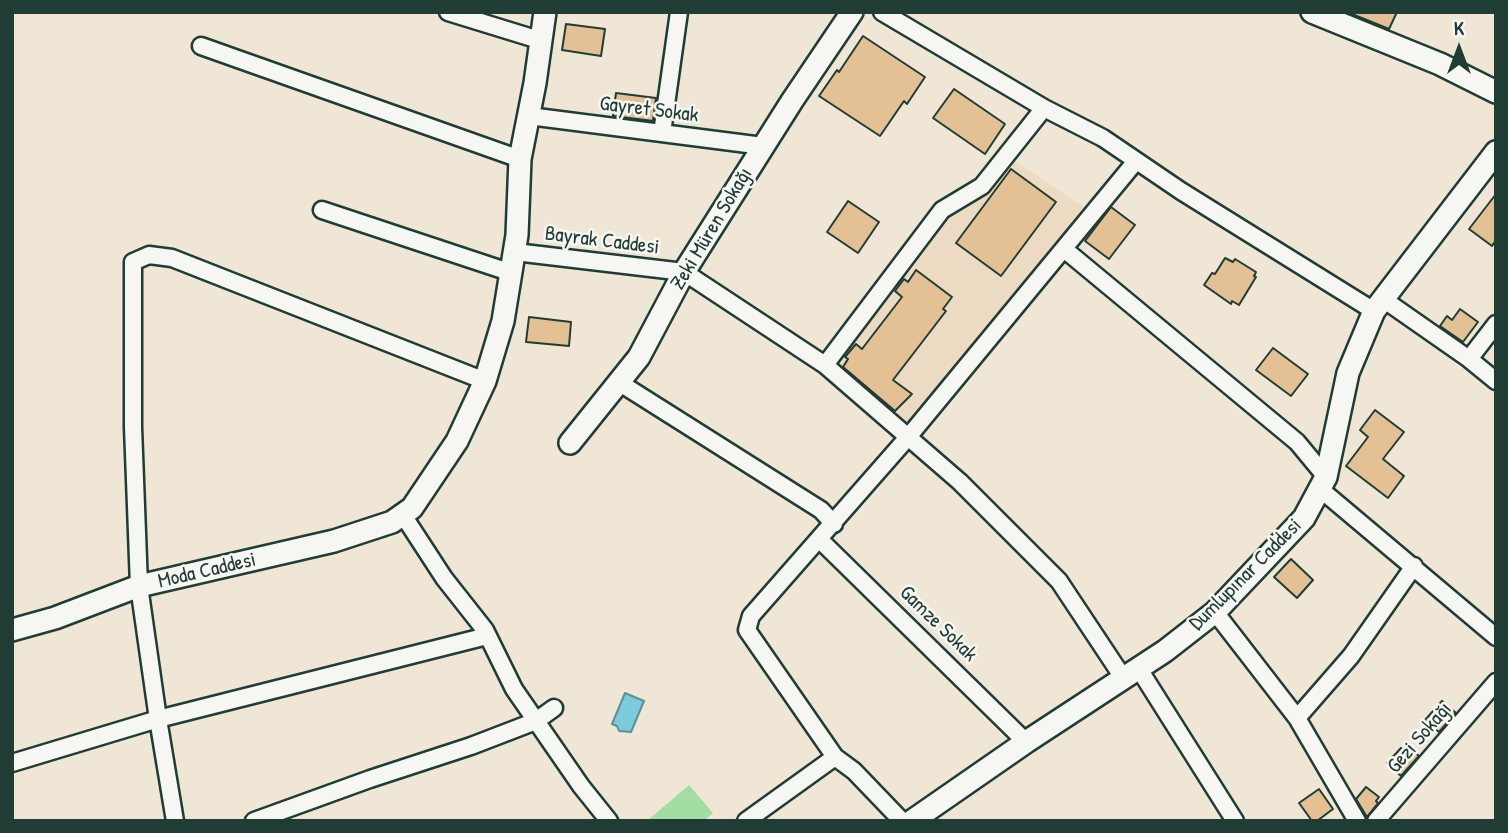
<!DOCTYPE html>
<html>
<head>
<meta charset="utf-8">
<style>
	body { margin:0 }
	#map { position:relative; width:1508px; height:833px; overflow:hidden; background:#f0e6d6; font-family:"Patrick Hand",sans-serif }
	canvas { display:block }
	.frame { position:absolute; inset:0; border:14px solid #1f3d34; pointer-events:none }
	.north { position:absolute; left:1424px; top:14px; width:70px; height:70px; -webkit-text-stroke:5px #f6f6f2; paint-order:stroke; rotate:0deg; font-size:19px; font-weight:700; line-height:28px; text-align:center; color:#1f3d34 }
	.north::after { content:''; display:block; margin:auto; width:24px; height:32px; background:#1f3d34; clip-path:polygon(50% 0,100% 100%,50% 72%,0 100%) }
</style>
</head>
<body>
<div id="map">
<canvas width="1508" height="833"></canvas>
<div class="frame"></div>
<div class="north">K</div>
</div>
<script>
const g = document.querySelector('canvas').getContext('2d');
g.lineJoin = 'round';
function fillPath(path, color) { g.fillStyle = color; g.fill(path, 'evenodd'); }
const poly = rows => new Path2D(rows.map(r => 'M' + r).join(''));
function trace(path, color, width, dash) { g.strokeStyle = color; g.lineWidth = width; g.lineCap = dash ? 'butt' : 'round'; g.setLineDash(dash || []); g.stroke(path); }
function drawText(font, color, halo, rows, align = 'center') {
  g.font = font + ' "Patrick Hand",sans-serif'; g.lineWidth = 5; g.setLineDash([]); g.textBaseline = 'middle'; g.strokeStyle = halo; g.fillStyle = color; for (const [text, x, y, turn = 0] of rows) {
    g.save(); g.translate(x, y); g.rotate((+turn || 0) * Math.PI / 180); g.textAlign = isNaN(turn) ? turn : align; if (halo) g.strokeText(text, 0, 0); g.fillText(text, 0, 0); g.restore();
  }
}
const built = poly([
	[1012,159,1084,207,989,324,986,325,978,334,978,342,905,427,832,370,934,228,972,203,1007,161]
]);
const green = poly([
	[689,785,713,813,704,821,647,821]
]);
const water = poly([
	[625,693,644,701,631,732,619,731,617,726,612,724,625,693]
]);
const building = poly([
	[1347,12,1397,12,1389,29,1347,12],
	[566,24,605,29,601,56,562,50,566,24],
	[863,36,925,77,907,104,904,101,880,136,819,96,837,70,839,72,863,36],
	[954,89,1005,124,985,154,933,118,954,89],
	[616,93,656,98,653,121,613,116,616,93],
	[1011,169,1056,202,1001,276,956,243,1011,169],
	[1496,194,1496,240,1492,246,1469,229,1496,194],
	[848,201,879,222,858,253,827,232,848,201],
	[1111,207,1135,225,1109,259,1085,241,1111,207],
	[1225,258,1233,262,1235,259,1256,272,1254,276,1256,277,1239,305,1232,301,1231,304,1204,285,1212,273,1215,274,1225,258],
	[916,270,952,297,943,309,946,311,893,380,912,394,895,411,843,367,848,359,845,357,856,344,862,349,902,297,895,291,904,279,908,282,916,270],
	[1460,309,1478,322,1463,342,1440,326,1447,316,1452,320,1460,309],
	[529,317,571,322,569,346,526,342,529,317],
	[1273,348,1308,374,1291,396,1256,370,1273,348],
	[1375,410,1404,432,1383,459,1404,476,1388,498,1346,466,1368,437,1360,430,1375,410],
	[1291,559,1313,580,1297,598,1274,577,1291,559],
	[1442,701,1456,713,1439,732,1425,720,1442,701],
	[1401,748,1410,756,1414,752,1419,756,1401,776,1387,763,1401,748],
	[1366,787,1379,797,1376,801,1378,803,1367,817,1356,799,1366,787],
	[1319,789,1333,809,1317,821,1312,821,1299,803,1319,789]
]);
const street = poly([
	[448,12,539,40],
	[882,12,1044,108,1103,138,1181,191,1374,311],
	[201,46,520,159],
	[529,116,763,146],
	[662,133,679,12],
	[322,210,512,273],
	[1064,249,1297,442,1326,477],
	[515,252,684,272,825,365,960,482,1059,581,1124,679],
	[1383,299,1469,359,1496,381],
	[1469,359,1496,324],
	[825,365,942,210,982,186,1044,108],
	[620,383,821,510,834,524],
	[1319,488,1496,637],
	[403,515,444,578,485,630,514,689,581,786,609,821],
	[819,539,1026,742],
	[1215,612,1297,718,1357,821],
	[1139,669,1235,821],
	[1297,718,1351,656,1414,566],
	[12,763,158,719,139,586,133,427,133,262,149,255,172,258,485,381],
	[175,821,158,719,487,636],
	[254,821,370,779,471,746,536,721,554,708],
	[746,821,835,757],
	[902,821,854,771,835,757,747,630,751,616,909,436,1136,161],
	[1376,821,1496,682]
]);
const secondary = poly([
	[1312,12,1440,64,1496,92],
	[570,443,639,357,684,272,792,101,852,12],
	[12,630,55,618,139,586,334,541,392,522,412,508,457,441,485,381,503,321,517,235,520,159,535,83,545,12],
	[912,821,1026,742,1165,651,1215,612,1304,518,1326,477,1348,373,1374,311,1496,152]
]);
const streetNames = [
	["Gayret Sokak",649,110,7],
	["Zeki Müren Sokağı",712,229,-59],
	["Bayrak Caddesi",602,241,7],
	["Moda Caddesi",207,571,-13],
	["Dumlupınar Caddesi",1246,575,-45],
	["Gamze Sokak",938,624,44],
	["Gezi Sokağı",1420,738,-49]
];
fillPath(built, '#ecdbc2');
fillPath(green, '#a4dda1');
fillPath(water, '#7dcbda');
trace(water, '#579298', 2);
fillPath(building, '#e3c195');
trace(building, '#1f3d34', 2);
trace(street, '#1f3d34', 21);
trace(secondary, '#1f3d34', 26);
trace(street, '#f6f6f2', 16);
trace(secondary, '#f6f6f2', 21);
drawText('21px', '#1f3d34', '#f6f6f2', streetNames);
</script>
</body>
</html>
